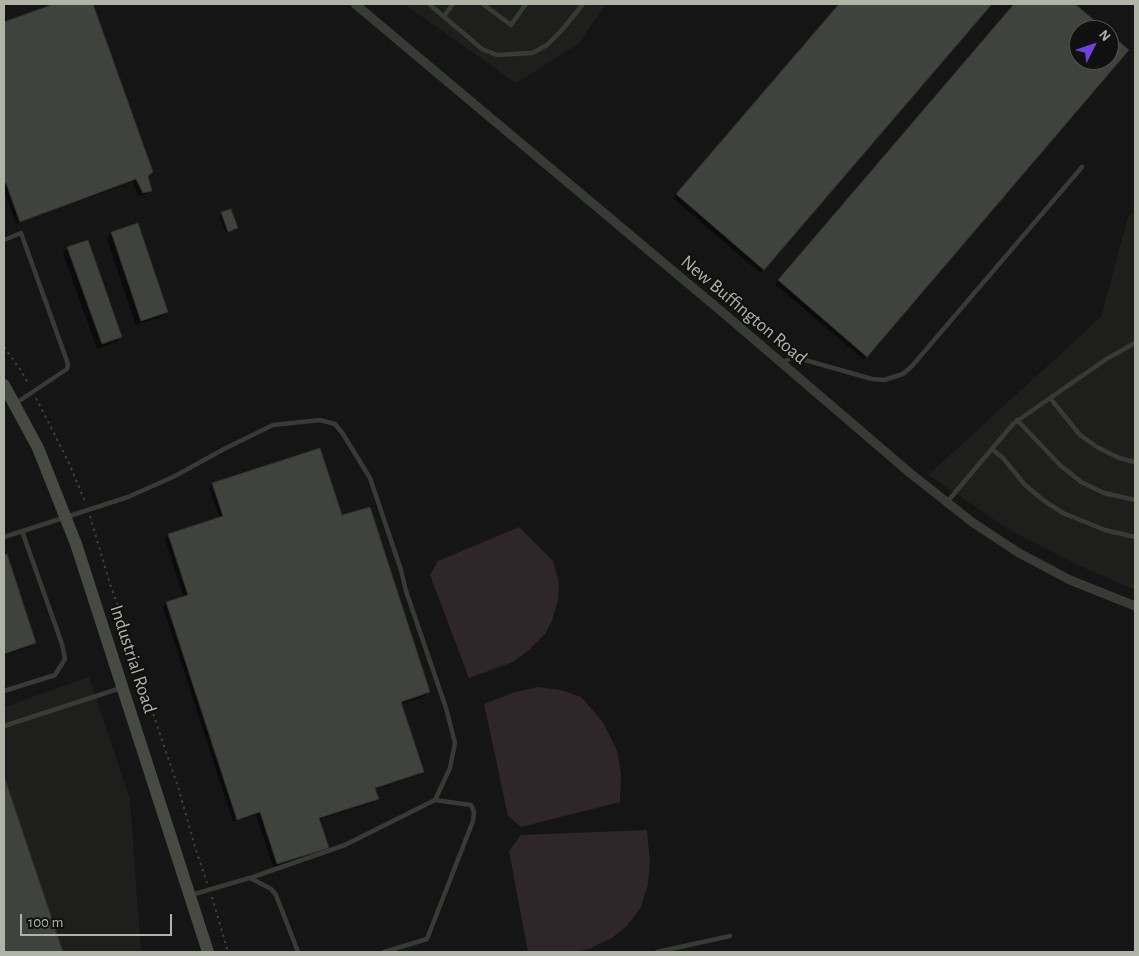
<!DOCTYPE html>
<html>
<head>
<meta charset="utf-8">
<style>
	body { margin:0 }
	#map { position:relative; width:1139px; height:956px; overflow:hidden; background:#141514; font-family:"Alegreya Sans",sans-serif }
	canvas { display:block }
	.frame { position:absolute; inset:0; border:5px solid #b0b4a7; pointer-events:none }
	.north { position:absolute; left:1069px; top:20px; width:50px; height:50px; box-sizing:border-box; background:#0f100f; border:1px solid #4f524c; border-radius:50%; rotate:49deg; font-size:14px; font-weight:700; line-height:20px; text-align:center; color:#b0b4a7 }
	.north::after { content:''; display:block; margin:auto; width:18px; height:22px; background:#6d43dd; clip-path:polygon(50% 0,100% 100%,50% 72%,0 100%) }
	.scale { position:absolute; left:20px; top:914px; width:152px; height:22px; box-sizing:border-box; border:2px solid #b0b4a7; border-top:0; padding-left:6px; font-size:15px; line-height:18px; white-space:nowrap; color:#b0b4a7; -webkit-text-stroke:4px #0f100f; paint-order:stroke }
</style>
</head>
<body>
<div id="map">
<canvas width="1139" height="956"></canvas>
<div class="frame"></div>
<div class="north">N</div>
<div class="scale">100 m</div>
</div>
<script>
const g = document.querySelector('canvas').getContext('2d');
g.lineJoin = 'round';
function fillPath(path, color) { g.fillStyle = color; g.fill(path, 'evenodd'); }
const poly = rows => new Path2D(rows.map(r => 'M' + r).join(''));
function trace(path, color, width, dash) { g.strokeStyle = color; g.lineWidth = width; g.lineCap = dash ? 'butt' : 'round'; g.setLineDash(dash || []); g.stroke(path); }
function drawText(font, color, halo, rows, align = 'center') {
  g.font = font + ' "Alegreya Sans",sans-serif'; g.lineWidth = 4.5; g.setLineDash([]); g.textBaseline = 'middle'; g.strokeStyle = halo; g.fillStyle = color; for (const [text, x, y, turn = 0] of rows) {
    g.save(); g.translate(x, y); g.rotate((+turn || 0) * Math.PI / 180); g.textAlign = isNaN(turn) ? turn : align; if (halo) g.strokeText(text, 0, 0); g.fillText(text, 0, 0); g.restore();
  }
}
const built = poly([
	[404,4,606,4,578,44,516,83],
	[1135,212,1135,590,1078,565,1011,531,928,475,1101,317,1128,217],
	[89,677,130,799,141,952,4,952,4,707]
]);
const green = poly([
	[519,527,553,561,559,583,558,600,552,621,545,634,529,650,513,662,469,678,430,575,438,561],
	[537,687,561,690,581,697,602,721,617,750,621,774,620,802,521,827,508,816,484,704,512,693],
	[647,830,650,862,648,884,641,907,627,926,612,938,589,949,573,952,528,952,509,851,521,835]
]);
const shadow = poly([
	[58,4,92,4,151,172,147,176,151,191,147,194,139,196,132,182,16,224,4,191,4,24],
	[840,4,991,4,760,273,673,198],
	[1015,4,1073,4,1104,30,1079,30,1079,60,1109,60,1109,34,1128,50,863,359,775,284],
	[230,210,237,228,226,233,219,216],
	[112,233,166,312,161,317,136,325,107,238],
	[68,248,121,337,116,342,97,349,63,253],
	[213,484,341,517,429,692,425,696,401,704,423,772,419,775,375,789,378,798,374,802,318,820,327,847,324,851,273,867,256,815,233,822,163,607,166,604,184,598,165,539,169,535,220,519,209,488],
	[4,556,6,556,34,643,30,647,4,655],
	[4,780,61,952,4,952]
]);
const building = poly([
	[54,4,93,4,153,172,148,176,152,191,143,193,136,179,20,222,6,183,4,184,4,22,54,4],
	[839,4,992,4,764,270,676,194,839,4],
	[1014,4,1075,4,1106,30,1079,30,1079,60,1109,60,1109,33,1129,50,867,357,778,280,1014,4],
	[231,209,238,228,228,232,221,212,231,209],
	[138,223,168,312,141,321,111,232,138,223],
	[88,240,122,337,102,344,67,247,88,240],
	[320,448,342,515,370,507,430,692,401,702,424,772,375,788,379,799,319,818,329,848,277,864,260,812,237,820,166,602,188,595,168,534,223,516,212,483,320,448],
	[7,554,36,643,4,654,4,555,7,554],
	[4,776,63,952,4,952,4,776]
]);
const path = poly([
	[4,347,20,369,29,385],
	[36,398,69,463,86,504],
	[90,516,110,584,134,650,144,687,179,790,195,847,207,883],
	[212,897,228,952]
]);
const service = poly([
	[429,4,482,49,497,55,532,53,547,45,562,30,583,4],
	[483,4,511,25,526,4],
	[444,16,453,4],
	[4,240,21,233,68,364,67,369,16,403],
	[782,363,791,358,798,358,872,379,884,380,903,374,912,366,1082,167],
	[1050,398,1108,358,1135,343],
	[1017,420,1060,465,1081,482,1104,493,1135,500],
	[992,449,1003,458,1025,485,1043,500,1063,513,1105,530,1135,537],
	[947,502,1013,424,1050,398,1080,435,1097,447,1119,458,1135,462],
	[4,537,128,497,175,476,224,449,273,425,320,420,335,424,343,434,370,478,401,570,406,591,446,708,455,743,450,768,435,800],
	[4,691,55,675,65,659,62,644,22,531],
	[4,726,121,688],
	[250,878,271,889,276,895,298,952],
	[191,895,253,877,345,845,435,800,471,805,474,812,473,821,427,939,384,952],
	[657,952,730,936]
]);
const minor = poly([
	[355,4,728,317,910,473,972,522,1019,553,1070,580,1135,606]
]);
const secondary = poly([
	[4,385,38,448,76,544,208,952]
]);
const streetNames = [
	["New Buffington Road",744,310,40],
	["Industrial Road",133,659,72]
];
fillPath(built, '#1e1f1d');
fillPath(green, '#2e2628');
fillPath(shadow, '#0007');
fillPath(building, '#40423e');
trace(building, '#2f312e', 1);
trace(path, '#3f403b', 2, [2.5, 4]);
trace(service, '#383a35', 4.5);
trace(minor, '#383a35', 9);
trace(secondary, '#474943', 12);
drawText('19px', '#b0b4a7', '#0f100f', streetNames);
</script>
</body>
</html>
